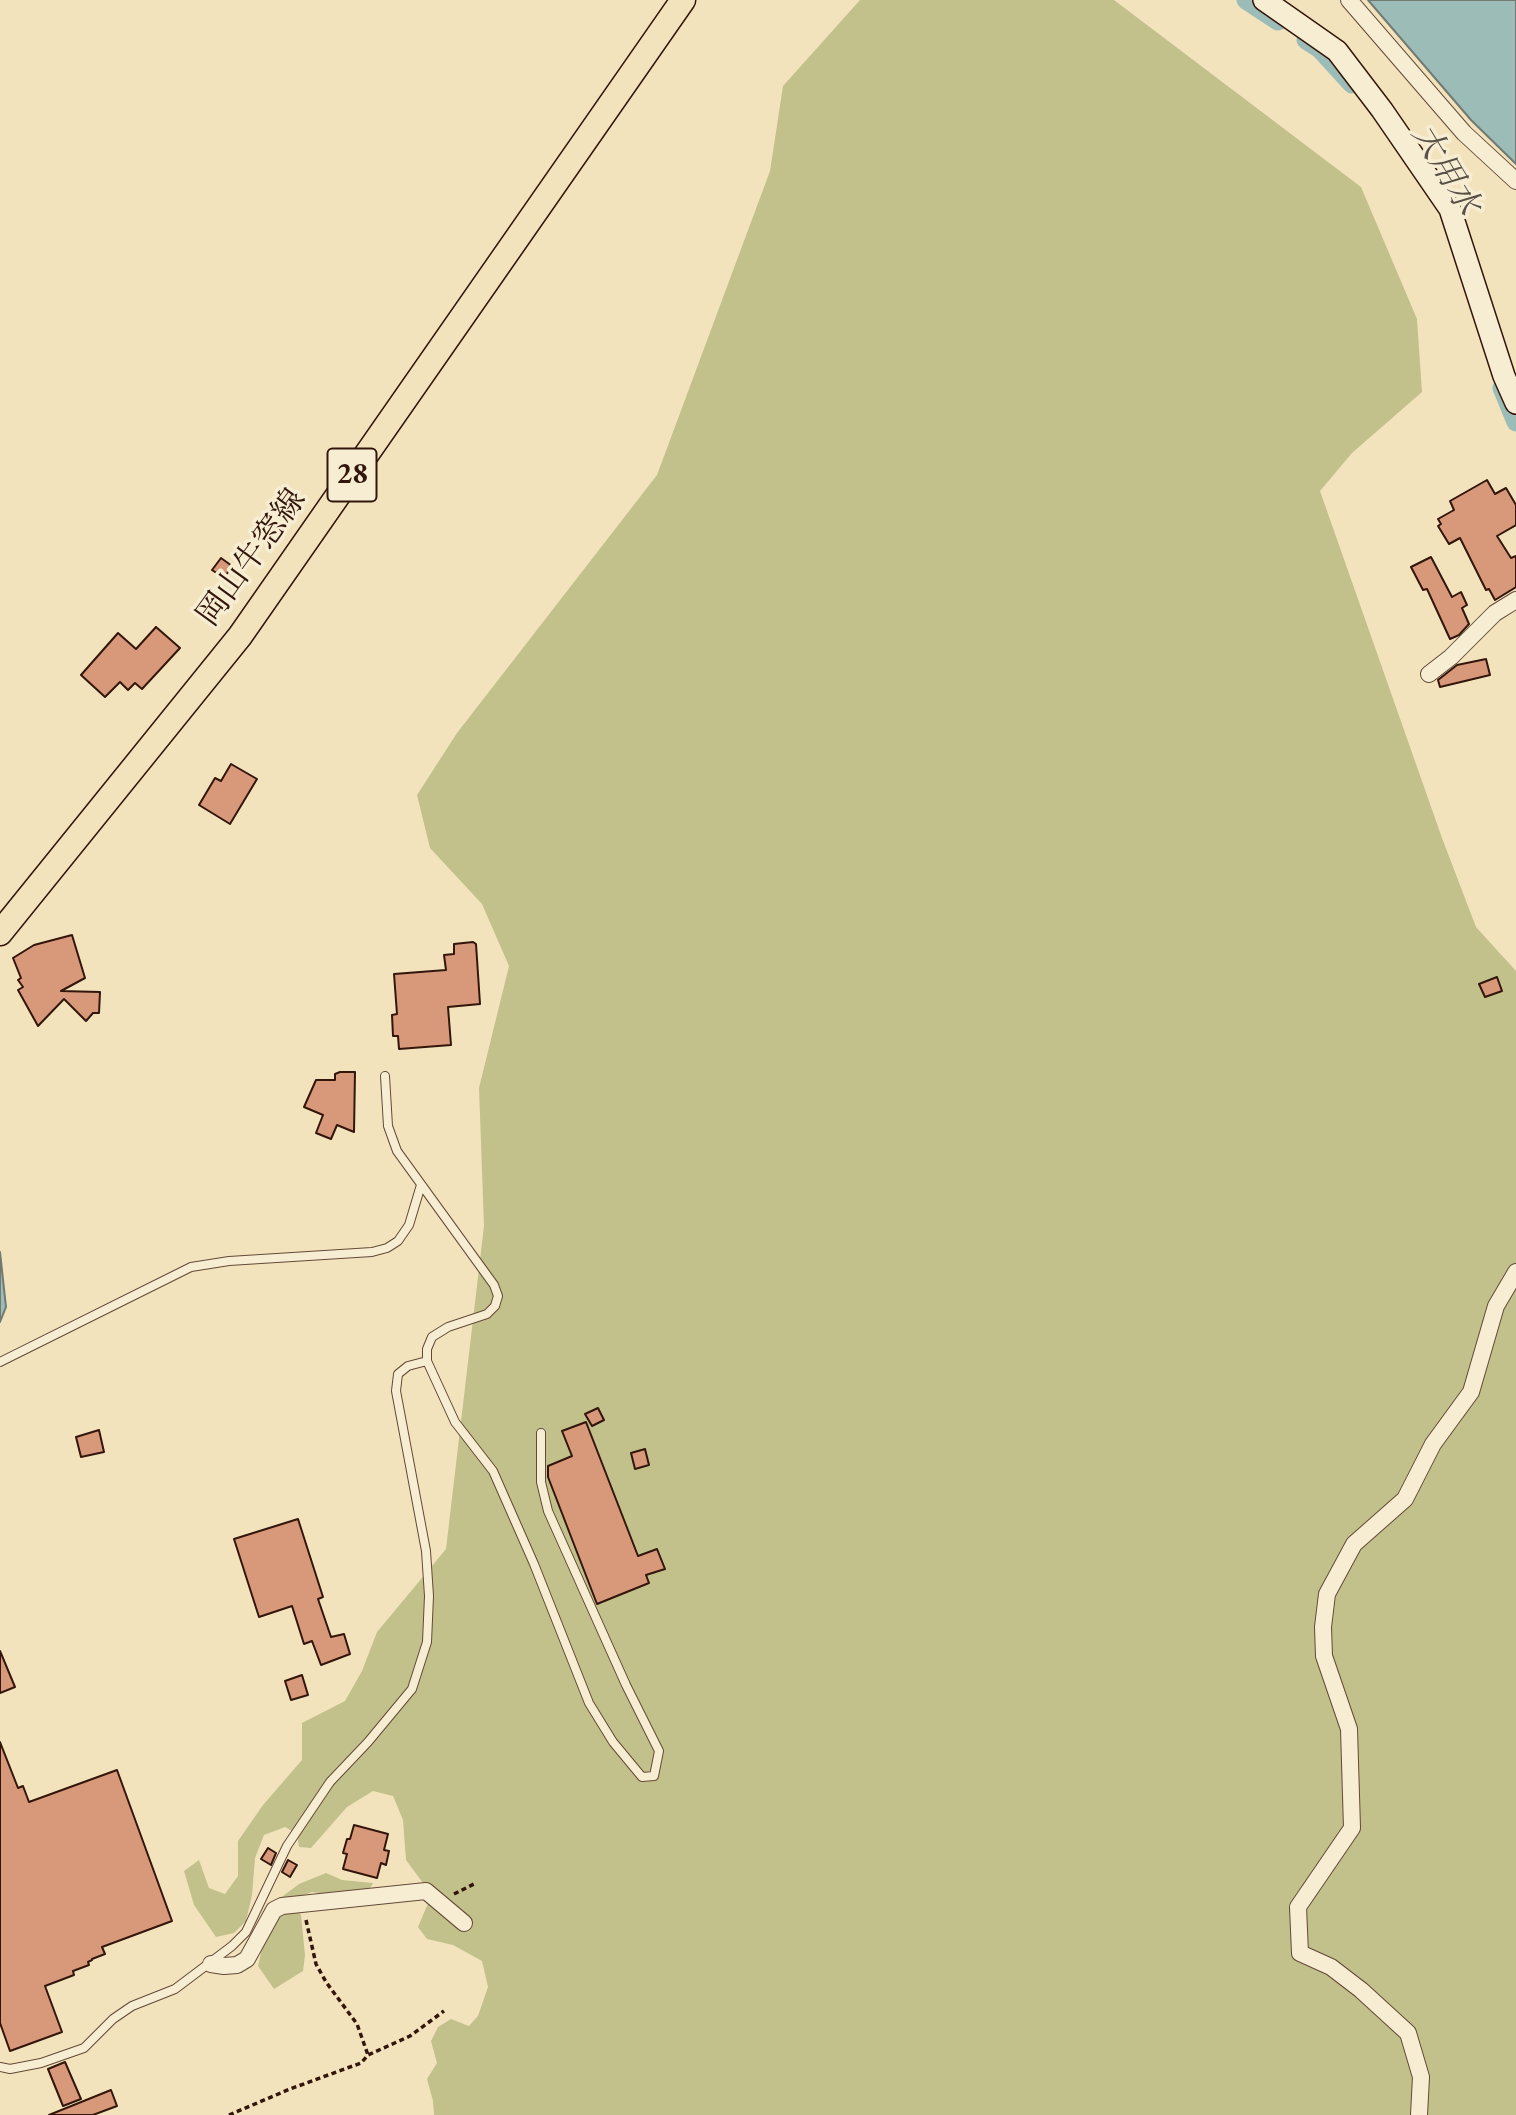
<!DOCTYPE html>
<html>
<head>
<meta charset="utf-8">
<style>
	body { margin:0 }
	canvas { display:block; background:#f2e3bc }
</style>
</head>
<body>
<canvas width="1516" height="2115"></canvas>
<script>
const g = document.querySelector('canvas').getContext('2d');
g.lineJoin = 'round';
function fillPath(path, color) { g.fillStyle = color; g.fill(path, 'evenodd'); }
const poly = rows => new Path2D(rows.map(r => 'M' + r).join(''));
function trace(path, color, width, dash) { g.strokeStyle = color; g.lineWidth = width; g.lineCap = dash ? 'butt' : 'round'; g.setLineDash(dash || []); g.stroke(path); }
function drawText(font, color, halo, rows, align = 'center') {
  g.font = font + ' "EB Garamond","Noto Serif JP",serif'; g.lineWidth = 7; g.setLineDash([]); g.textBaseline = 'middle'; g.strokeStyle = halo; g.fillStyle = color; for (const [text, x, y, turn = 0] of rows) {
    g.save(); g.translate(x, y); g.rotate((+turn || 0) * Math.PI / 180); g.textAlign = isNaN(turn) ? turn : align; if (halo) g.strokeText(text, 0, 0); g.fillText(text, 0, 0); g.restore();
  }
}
const green = poly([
	[860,0,1114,0,1361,187,1417,319,1422,392,1352,453,1320,491,1442,838,1476,927,1516,971,1516,2115,434,2115,433,2101,427,2079,437,2063,431,2041,438,2027,451,2019,469,2026,478,2016,488,1987,482,1961,453,1945,427,1939,418,1927,429,1901,423,1883,406,1860,403,1820,393,1796,373,1791,347,1807,311,1848,299,1847,297,1834,285,1827,264,1835,255,1858,252,1895,246,1921,234,1933,216,1937,194,1905,184,1871,199,1860,209,1888,225,1894,238,1876,238,1841,263,1805,302,1760,302,1723,345,1701,362,1671,377,1632,446,1549,484,1226,479,1088,509,966,482,904,430,848,417,795,457,733,657,475,770,171,783,86],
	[326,1873,342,1880,373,1883,368,1892,337,1896,312,1892,297,1898,296,1908,301,1915,305,1955,303,1971,274,1989,258,1966,262,1949,258,1923,267,1908,299,1884]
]);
const water = poly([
	[1368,0,1516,0,1516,164,1471,120,1368,0],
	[0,1252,6,1307,0,1322,0,1252]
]);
const canal = poly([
	[1246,0,1278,21],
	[1306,40,1320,49,1352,84],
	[1502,388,1516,422]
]);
const building = poly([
	[1487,480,1495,494,1506,488,1516,505,1516,525,1497,536,1511,558,1516,556,1516,587,1495,600,1489,589,1486,590,1460,538,1449,544,1438,526,1441,524,1438,519,1454,510,1450,501,1487,480],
	[1431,557,1452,597,1461,592,1467,605,1462,608,1469,624,1459,635,1450,639,1427,589,1423,590,1411,567,1431,557],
	[221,558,232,566,224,578,212,570,221,558],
	[156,627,180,648,142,689,135,683,128,690,120,682,105,697,81,675,118,633,136,649,156,627],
	[1486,659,1490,675,1440,687,1438,680,1457,665,1486,659],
	[231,764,257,779,230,824,199,805,215,778,221,781,231,764],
	[72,935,85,978,61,991,100,992,99,1013,93,1013,86,1021,64,999,38,1026,18,990,23,987,18,980,21,978,13,958,34,945,72,935],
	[473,942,476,944,480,1004,448,1007,451,1045,399,1049,398,1036,393,1036,392,1015,397,1014,394,974,446,970,444,955,454,954,454,944,473,942],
	[1497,977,1502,991,1485,997,1479,984,1497,977],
	[340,1072,355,1072,354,1132,337,1125,331,1139,316,1133,323,1115,304,1107,316,1080,335,1080,335,1074,340,1072],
	[598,1408,604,1420,592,1426,585,1414,598,1408],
	[586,1422,638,1556,657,1549,665,1569,646,1575,649,1583,597,1604,548,1477,548,1466,572,1456,562,1431,586,1422],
	[99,1430,104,1452,81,1457,76,1437,99,1430],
	[645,1449,649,1465,635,1469,631,1453,645,1449],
	[298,1519,323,1597,318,1599,331,1637,344,1634,350,1654,321,1665,312,1641,304,1644,292,1606,259,1617,234,1539,298,1519],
	[0,1651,15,1687,0,1693,0,1651],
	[302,1675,308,1695,291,1700,285,1681,302,1675],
	[0,1742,18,1788,23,1786,29,1802,117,1770,172,1921,102,1947,105,1954,92,1959,92,1960,88,1962,89,1965,73,1971,74,1975,45,1986,62,2032,10,2051,0,2023,0,1742],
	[354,1825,388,1834,384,1850,389,1851,386,1865,381,1863,377,1878,343,1869,347,1854,343,1853,347,1839,350,1839,354,1825],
	[268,1848,276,1853,271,1865,261,1859,268,1848],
	[288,1860,297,1865,290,1877,282,1872,288,1860],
	[65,2062,81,2099,63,2106,48,2069,65,2062],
	[111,2090,117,2106,93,2115,49,2115,111,2090]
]);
const path = poly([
	[454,1894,474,1884],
	[306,1920,316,1964,326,1982,357,2024,368,2055],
	[229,2115,290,2089,361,2063,368,2055,410,2036,444,2011]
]);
const service = poly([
	[385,1076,388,1126,397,1151,494,1285,498,1296,495,1306,487,1314,448,1327,432,1337,427,1349,427,1361],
	[0,1362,191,1267,229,1261,372,1252,387,1248,398,1241,409,1225,421,1185],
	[0,2067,10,2069,41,2063,84,2048,113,2019,132,2006,175,1989,232,1946,246,1932,287,1846,330,1782,368,1742,412,1689,427,1642,429,1596,426,1551,396,1391,398,1374,408,1366,427,1361,455,1422,493,1471,534,1564,589,1703,613,1742,642,1777,654,1776,659,1751,626,1685,548,1511,541,1482,541,1433]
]);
const minor = poly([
	[1349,0,1464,133,1516,181],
	[1429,674,1451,657,1495,613,1516,600],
	[211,1964,224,1966,237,1965,247,1959,274,1910,282,1906,426,1891,464,1923],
	[1419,2115,1421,2077,1408,2033,1361,1990,1331,1967,1300,1953,1298,1907,1352,1828,1349,1729,1324,1656,1323,1627,1327,1594,1354,1544,1405,1499,1433,1444,1471,1392,1496,1306,1516,1272]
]);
const secondary = poly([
	[1264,0,1337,51,1382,110,1450,209,1504,376,1516,403]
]);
const primary = poly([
	[0,933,240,636,683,0]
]);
const shields = [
	[352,475,49]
];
const shieldNames = [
	["28",352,475]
];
const streetNames = [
	["岡山牛窓線",252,558,-54]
];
const waterNames = [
	["大用水",1445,170,59]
];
fillPath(green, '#c2c18c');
fillPath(water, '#9cbdb7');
trace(water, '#727a72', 2);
trace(canal, '#9cbdb7', 19);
fillPath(building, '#d8987a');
trace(building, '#33160b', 2);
trace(service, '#634937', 10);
trace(minor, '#634937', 18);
trace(secondary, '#33160b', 24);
trace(primary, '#33160b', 27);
trace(path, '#33160b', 3.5, [5, 3.5]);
trace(service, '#f7edd3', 8);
trace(minor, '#f7edd3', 16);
trace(secondary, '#f7edd3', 21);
trace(primary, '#f2e3bc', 24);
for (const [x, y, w] of shields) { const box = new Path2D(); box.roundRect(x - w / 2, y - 26.5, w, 53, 5); g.fillStyle = '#f7edd3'; g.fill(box); trace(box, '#33160b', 2); }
drawText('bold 30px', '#33160b', null, shieldNames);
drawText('32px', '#33160b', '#f7edd3', streetNames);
drawText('italic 33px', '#585047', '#f7edd3', waterNames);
</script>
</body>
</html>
